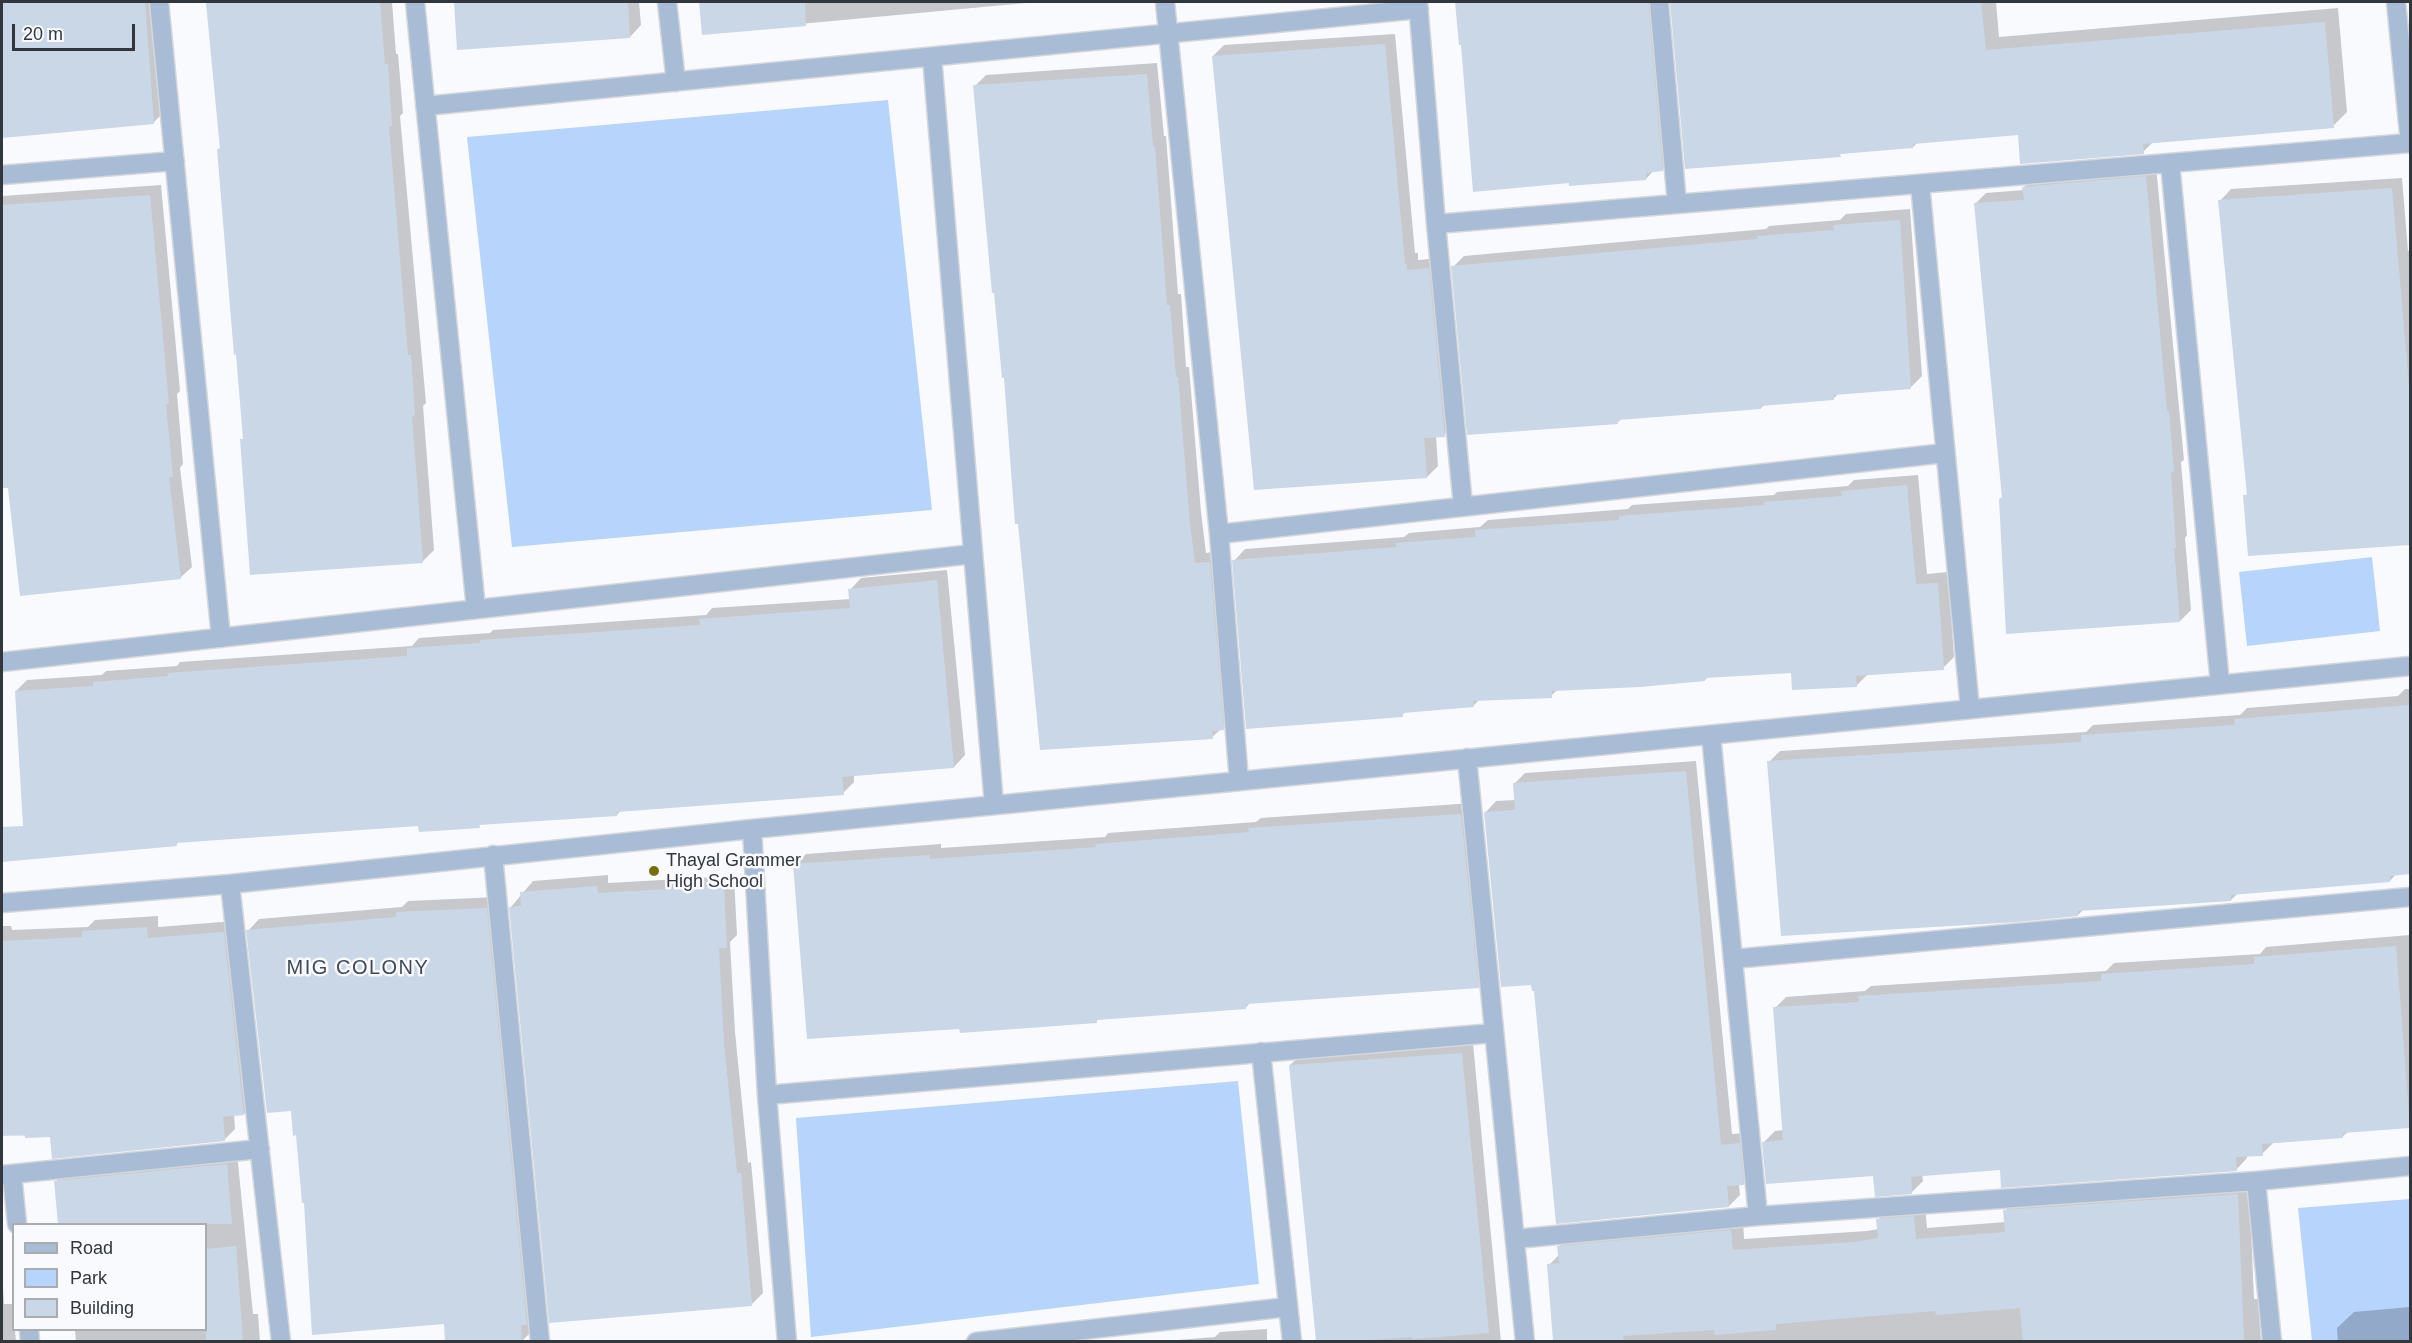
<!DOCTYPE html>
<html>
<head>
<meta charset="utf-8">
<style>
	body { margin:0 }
	#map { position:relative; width:2412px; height:1343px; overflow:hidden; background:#f8fafe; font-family:Helvetica,sans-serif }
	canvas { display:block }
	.frame { position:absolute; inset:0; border:3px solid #32373d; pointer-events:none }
	.legend { position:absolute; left:12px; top:1223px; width:195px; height:108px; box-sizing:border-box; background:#f8fafe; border:2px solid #a9acb1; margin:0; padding:8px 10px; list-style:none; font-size:18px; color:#32373d }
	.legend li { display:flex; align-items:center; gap:12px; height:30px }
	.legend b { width:30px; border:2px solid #a9acb1 }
	.scale { position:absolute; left:12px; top:24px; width:123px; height:27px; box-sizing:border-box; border:3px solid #32373d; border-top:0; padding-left:8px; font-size:18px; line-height:21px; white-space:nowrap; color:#32373d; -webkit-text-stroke:4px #f8fafe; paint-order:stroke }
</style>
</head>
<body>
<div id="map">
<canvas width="2412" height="1343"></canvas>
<div class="frame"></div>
<ul class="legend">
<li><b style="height:8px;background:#a8bcd6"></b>Road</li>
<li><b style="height:16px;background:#b7d4fc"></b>Park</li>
<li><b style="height:16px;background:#cad7e7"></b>Building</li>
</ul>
<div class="scale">20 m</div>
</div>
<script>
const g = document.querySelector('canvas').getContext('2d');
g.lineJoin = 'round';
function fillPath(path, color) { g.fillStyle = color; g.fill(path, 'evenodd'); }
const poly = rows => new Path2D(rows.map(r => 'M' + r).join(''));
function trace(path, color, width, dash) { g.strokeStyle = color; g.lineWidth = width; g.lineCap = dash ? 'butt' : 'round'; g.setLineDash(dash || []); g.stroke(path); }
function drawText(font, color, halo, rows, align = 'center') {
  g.font = font + ' Helvetica,sans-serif'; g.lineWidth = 5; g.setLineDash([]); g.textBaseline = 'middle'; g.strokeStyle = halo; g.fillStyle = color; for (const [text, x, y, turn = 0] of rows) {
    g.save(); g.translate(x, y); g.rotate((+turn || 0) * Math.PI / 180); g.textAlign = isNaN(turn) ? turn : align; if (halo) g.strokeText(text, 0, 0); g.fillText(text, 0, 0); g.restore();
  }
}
const green = poly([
	[888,100,932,510,512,547,467,137],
	[2372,557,2380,631,2247,646,2239,572],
	[1238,1081,1259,1284,811,1337,796,1118],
	[2410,1199,2410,1341,2312,1341,2298,1208]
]);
const shadow = poly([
	[2,2,156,2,164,112,153,123,2,137],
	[208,2,392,2,396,54,398,54,403,113,400,116,426,403,423,406,434,550,422,562,242,440,244,437,219,149,221,147],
	[455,2,639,2,641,25,630,37,459,48],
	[701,2,1037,2,703,33],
	[1457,2,1659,2,1673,159,1662,170,1654,170,1646,179,1460,43],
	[1672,2,1996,2,1999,37,2338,8,2347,112,2333,126,2154,141,2143,152,2019,133,1918,142,1913,147,1687,168],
	[1395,34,1415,253,1418,253,1418,260,1440,258,1456,424,1444,435,1436,436,1438,466,1427,477,1213,56,1224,45],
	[1157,63,1164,136,1166,136,1178,294,1181,294,1186,367,1189,367,1201,512,1206,553,1221,551,1234,718,1212,737,1005,376,975,86,986,75],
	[2156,166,2184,460,2181,462,2187,535,2185,538,2191,610,2180,621,2000,499,2003,496,1975,204,1986,193,2024,190,2024,187,2035,176],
	[2402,178,2408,251,2410,250,2410,543,2249,555,2245,496,2248,493,2220,201,2231,189],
	[161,185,180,391,177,394,183,464,180,468,192,567,180,578,9,486,2,487,2,196],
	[1910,209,1922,376,1911,387,1839,393,1833,399,1764,405,1761,408,1622,418,1618,422,1453,267,1464,256,1766,229,1769,226,1840,220,1846,214],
	[1918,475,1927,574,1948,572,1954,657,1943,668,1867,675,1856,686,1793,671,1708,677,1705,680,1558,689,1551,696,1480,699,1473,706,1406,711,1402,715,1234,561,1245,549,1404,537,1409,533,1480,527,1488,520,1628,509,1632,505,1774,495,1777,492,1848,486,1854,480],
	[947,570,965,755,954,767,854,774,854,782,843,793,621,810,617,815,481,824,479,826,419,824,179,841,176,845,16,691,27,680,102,675,106,671,177,666,180,662,412,646,419,638,490,633,493,630,706,615,712,608,851,599,850,590,861,578],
	[2405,689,2410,689,2410,873,2396,874,2390,881,2238,893,2231,900,2083,910,2078,915,1769,762,1780,751,2086,732,2093,725,2240,715,2247,708,2398,696],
	[1696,761,1732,1134,1750,1133,1754,1173,1743,1184,1739,1184,1740,1195,1729,1206,1535,989,1485,813,1496,801,1516,800,1514,784,1525,773],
	[1472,803,1489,976,1478,987,1250,1003,1246,1007,1099,1018,1096,1022,795,865,806,854,941,844,941,848,1105,837,1108,833,1256,822,1261,818],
	[608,875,608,883,734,876,737,935,730,942,735,1032,748,1163,751,1162,763,1293,752,1304,511,907,533,881],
	[497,897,533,1330,522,1341,446,1342,445,1323,305,1201,297,1134,248,931,259,919,402,907,408,901],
	[158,916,158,927,235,921,255,1102,244,1114,234,1114,235,1129,224,1140,2,1135,2,926,11,926,12,930,88,927,95,920],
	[2410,935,2410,1125,2349,1131,2342,1137,2273,1143,2262,1154,2247,1155,2247,1158,2236,1170,2001,1169,1922,1174,1923,1181,1912,1192,1875,1175,1764,1142,1775,1131,1784,1130,1775,1008,1786,997,1865,991,1871,986,2106,971,2114,963,2260,954,2266,947],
	[1473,1043,1501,1342,1318,1342,1304,1186,1290,1065,1302,1054],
	[237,1153,253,1314,258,1314,260,1342,76,1342,75,1330,206,1330,206,1224,60,1224,56,1182,67,1170],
	[2249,1182,2254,1299,2258,1299,2261,1342,1554,1342,1549,1265,1560,1254,1559,1247,1571,1235,1743,1219,1744,1239,1867,1231,1878,1229,1878,1220,1890,1208,1925,1205,1927,1228,2006,1222,2005,1211,2017,1199],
	[2,1270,4,1304,13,1304,14,1330,15,1330,16,1342,2,1342],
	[2410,1307,2410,1342,2338,1342,2337,1328,2354,1312],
	[1267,1329,1267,1342,1153,1342,1215,1337,1220,1332]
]);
const building = poly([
	[2,2,145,2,154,124,2,138],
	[231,2,380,2,385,64,388,64,392,126,389,126,408,355,411,355,415,415,412,416,423,563,250,575,240,439,243,439,236,354,234,355,217,149,220,149,206,3],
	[454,2,628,2,630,38,457,50],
	[699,2,805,2,806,26,702,35],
	[1455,2,1648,2,1663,171,1646,173,1646,180,1569,186,1569,183,1473,192,1461,45,1459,45],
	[1670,2,1981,2,1986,50,2325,22,2334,128,2143,144,2144,154,2020,164,2018,135,1913,144,1913,148,1840,154,1841,157,1685,169],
	[1385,44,1405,264,1407,264,1407,270,1429,268,1445,437,1424,438,1427,478,1254,490,1212,56],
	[1147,74,1153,146,1155,146,1167,305,1170,305,1176,377,1178,377,1190,524,1195,563,1210,562,1224,730,1212,731,1213,739,1040,750,1018,524,1015,524,1004,378,1002,378,994,293,992,293,973,85],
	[2146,176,2167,411,2169,411,2174,472,2171,472,2176,548,2174,548,2180,622,2006,634,1999,499,2002,498,1974,203,2024,200,2022,187],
	[2392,188,2410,397,2410,545,2248,556,2243,495,2247,495,2218,200],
	[150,195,169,404,166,404,173,477,169,477,181,579,20,596,8,488,2,488,2,205],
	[1900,220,1911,389,1834,395,1834,400,1761,406,1761,409,1618,420,1618,424,1467,435,1451,266,1757,239,1757,236,1834,230,1833,225],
	[1907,485,1916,584,1938,583,1944,670,1856,676,1857,687,1792,690,1791,673,1705,678,1705,681,1640,687,1552,691,1552,698,1473,701,1474,707,1403,713,1403,717,1246,729,1232,560,1396,547,1396,543,1476,537,1475,530,1619,520,1619,516,1765,505,1764,502,1842,496,1841,491],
	[937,580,954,768,842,777,844,795,617,812,617,816,479,825,480,828,419,832,418,826,176,843,177,846,2,862,2,827,23,826,15,691,93,686,93,682,168,676,167,673,407,656,407,648,480,643,480,640,700,625,699,619,850,608,848,589],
	[2410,705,2410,874,2390,876,2390,882,2231,895,2231,901,2078,911,2078,916,2018,922,1781,936,1767,761,2081,742,2081,735,2235,725,2234,719],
	[1686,771,1721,1145,1740,1143,1744,1185,1727,1186,1729,1207,1556,1224,1534,991,1532,991,1531,985,1501,987,1484,812,1515,810,1513,783],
	[1461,814,1479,988,1246,1004,1246,1009,1097,1020,1097,1023,960,1033,959,1029,807,1039,793,864,930,855,930,859,1096,847,1095,844,1249,832,1248,828],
	[597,886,598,893,724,886,727,948,719,948,724,1043,737,1173,741,1173,752,1306,549,1323,509,907,521,906,520,892],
	[487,908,527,1325,521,1325,522,1341,445,1341,444,1324,312,1335,304,1203,302,1203,296,1135,293,1136,291,1111,267,1113,246,930,396,917,396,912],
	[147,927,148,938,224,932,244,1115,223,1117,225,1141,52,1159,50,1137,25,1138,25,1135,2,1136,2,941,82,937,82,931],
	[2396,946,2410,1128,2343,1133,2343,1138,2262,1144,2263,1156,2236,1157,2237,1171,2001,1188,2000,1170,1911,1177,1912,1194,1875,1197,1873,1176,1766,1184,1762,1142,1783,1140,1773,1007,1859,1002,1858,996,2101,981,2101,974,2254,964,2254,957],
	[1462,1053,1489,1333,1412,1339,1412,1337,1359,1341,1316,1341,1289,1065],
	[227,1164,232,1224,58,1224,54,1181],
	[2238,1194,2244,1341,2023,1341,2020,1308,1936,1315,1935,1311,1776,1324,1776,1330,1715,1335,1714,1330,1623,1336,1624,1341,1553,1341,1547,1264,1559,1263,1557,1246,1731,1230,1733,1250,1854,1242,1878,1238,1876,1219,1914,1216,1916,1239,2005,1232,2003,1210],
	[236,1246,243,1341,206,1341,206,1249]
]);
const minor = poly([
	[159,2,221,638],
	[415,2,476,609],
	[667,2,676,82],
	[1165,2,1219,534,1239,781],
	[1418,2,1436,224,1463,506],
	[1659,2,1677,204],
	[2396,2,2410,143],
	[932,57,994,805],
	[425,106,1419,9],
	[2170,163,2220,684],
	[2,175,175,161],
	[1920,184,1970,709],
	[1436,224,2410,143],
	[1219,534,1945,453],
	[2,662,973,554],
	[1711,735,1758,1216],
	[1467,758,1525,1342],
	[752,829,767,1095,787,1342],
	[493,855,540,1342],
	[230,884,281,1342],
	[2,903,230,884,752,829,2410,666],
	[1733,959,2410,897],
	[1261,1052,1292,1342],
	[767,1095,1494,1033],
	[12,1174,17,1224],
	[2,1175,260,1149],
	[2256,1181,2272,1342],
	[1515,1239,1758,1216,2256,1181,2410,1166],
	[29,1330,30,1342],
	[976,1342,1288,1307]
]);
const markers = [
	[654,871,6,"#746e0d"]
];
const poiNames = [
	["Thayal Grammer",666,861],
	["High School",666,882]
];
const neighbourhoodNames = [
	["MIG COLONY",358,968]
];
fillPath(green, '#b7d4fc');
fillPath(shadow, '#0003');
fillPath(building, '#cad7e7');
trace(minor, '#d4d7db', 21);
trace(minor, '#a8bcd6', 18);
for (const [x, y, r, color] of markers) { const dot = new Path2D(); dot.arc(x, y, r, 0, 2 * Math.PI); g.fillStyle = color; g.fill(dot); trace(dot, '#f8fafe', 2); }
drawText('18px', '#32373d', '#f8fafe', poiNames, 'left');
g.letterSpacing = '1.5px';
drawText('20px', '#414b58', '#f8fafe', neighbourhoodNames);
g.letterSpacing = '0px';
</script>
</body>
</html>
